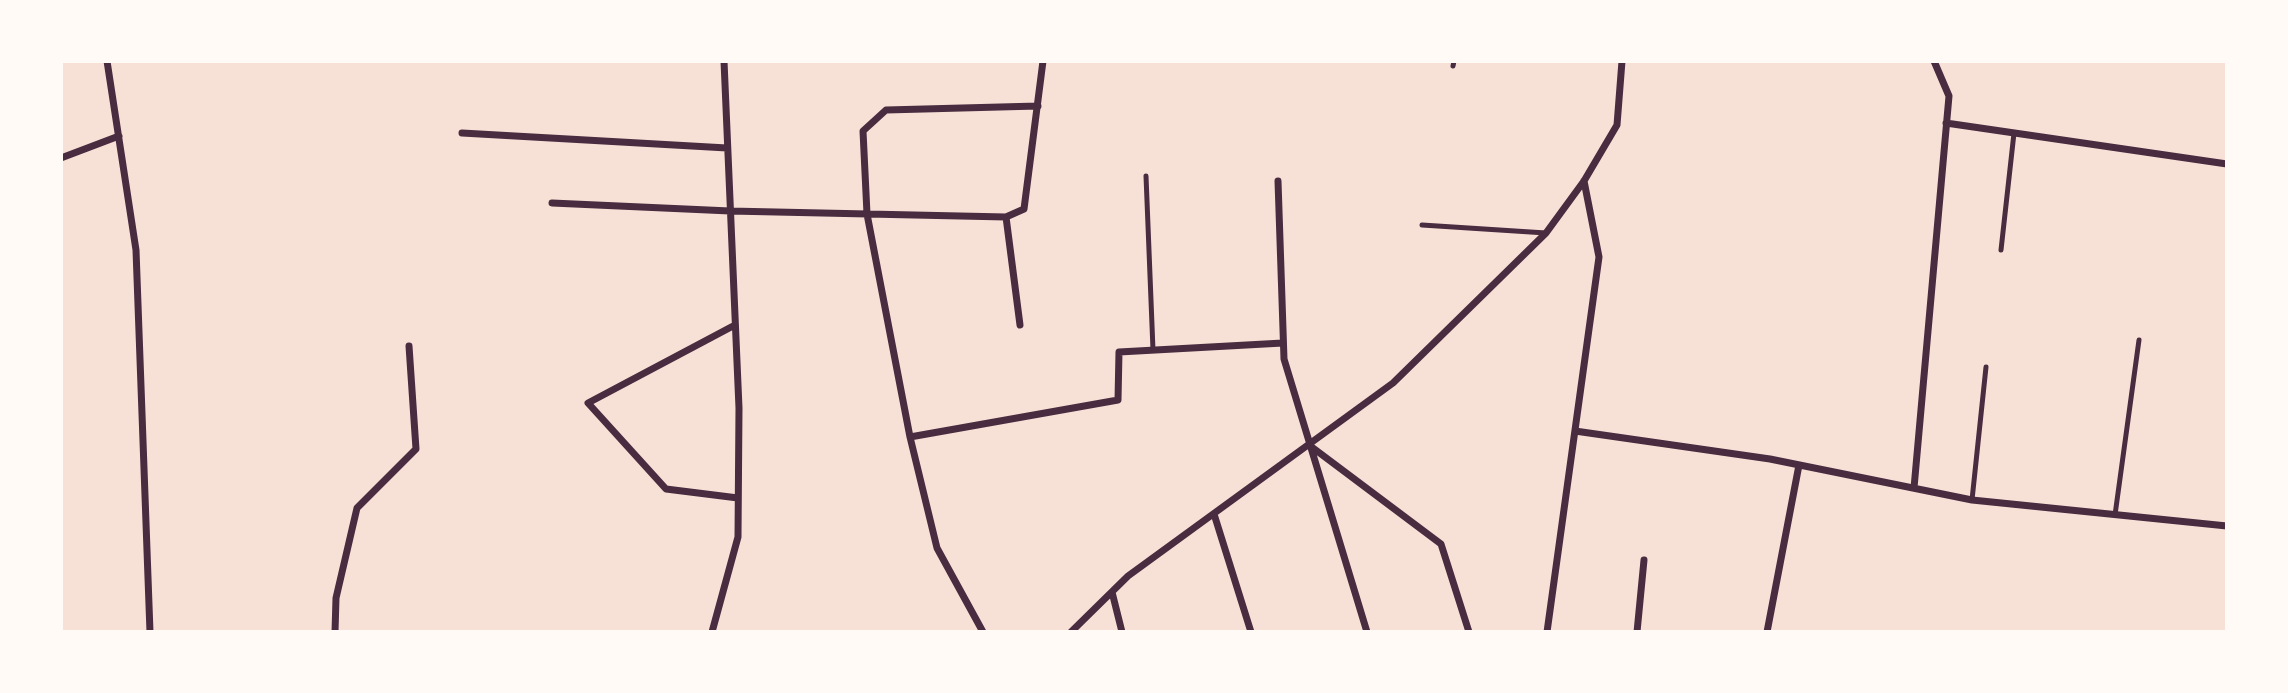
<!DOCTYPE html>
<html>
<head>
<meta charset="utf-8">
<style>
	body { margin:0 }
	#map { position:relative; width:2288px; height:693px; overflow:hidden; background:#f7e1d7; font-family:"DejaVu Sans",sans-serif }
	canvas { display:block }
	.frame { position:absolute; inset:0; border:63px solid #fffaf5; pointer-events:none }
</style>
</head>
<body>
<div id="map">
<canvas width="2288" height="693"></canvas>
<div class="frame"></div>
</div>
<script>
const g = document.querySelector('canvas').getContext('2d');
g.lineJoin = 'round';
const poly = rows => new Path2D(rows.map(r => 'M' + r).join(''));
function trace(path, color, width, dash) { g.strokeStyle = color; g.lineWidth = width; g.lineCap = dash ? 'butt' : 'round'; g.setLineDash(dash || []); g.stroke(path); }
const service = poly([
	[1453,66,1454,61],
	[1146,176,1153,350],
	[1422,225,1546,233],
	[2001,250,2014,133],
	[1972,500,1986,367],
	[2115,515,2139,340]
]);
const minor = poly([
	[107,61,136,250,150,632],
	[1946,123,2227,164],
	[462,133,727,148],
	[61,158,119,136],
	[1278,181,1284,359,1367,632],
	[552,203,730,211,1006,217],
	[735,325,588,403,666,489,738,498],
	[1020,325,1006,217,1024,209,1043,61],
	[1575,431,1770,459,1972,500,2227,526],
	[910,437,867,214,863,131,886,110,1038,106],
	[1309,445,1441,544,1469,632],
	[1914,488,1949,96,1934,61],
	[1214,514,1251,632],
	[1112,592,1122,632],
	[335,632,336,598,357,508,416,449,409,346],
	[712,632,738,537,739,408,724,61],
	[983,632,937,548,910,437,1118,400,1119,352,1283,343],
	[1071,632,1128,576,1393,383,1546,233,1584,181,1617,125,1622,61],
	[1547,632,1599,257,1584,181],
	[1637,632,1644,560],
	[1767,632,1799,465]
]);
trace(service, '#4a2c40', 5);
trace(minor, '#4a2c40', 7);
</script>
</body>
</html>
